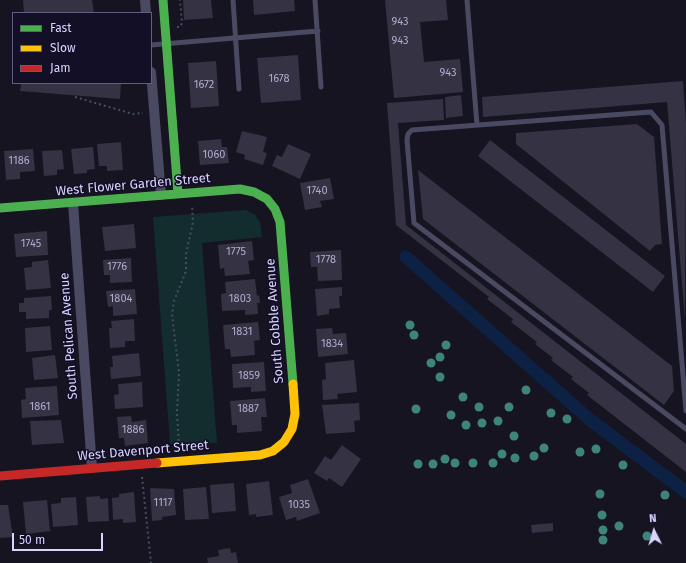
<!DOCTYPE html>
<html>
<head>
<meta charset="utf-8">
<style>
	body { margin:0 }
	#map { position:relative; width:686px; height:563px; overflow:hidden; background:#161421; font-family:"Fira Sans",sans-serif }
	canvas { display:block }
	.legend { position:absolute; left:12px; top:12px; width:140px; height:72px; box-sizing:border-box; background:#130f26; border:1px solid #625e7d; margin:0; padding:5px 7px; list-style:none; font-size:12px; color:#d9d4ff }
	.legend li { display:flex; align-items:center; gap:8px; height:20px }
	.legend b { width:20px; border:1px solid #625e7d }
	.north { position:absolute; left:634px; top:511px; width:40px; height:40px; -webkit-text-stroke:3px #130f26; paint-order:stroke; rotate:355deg; font-size:11px; font-weight:700; line-height:16px; text-align:center; color:#d9d4ff }
	.north::after { content:''; display:block; margin:auto; width:14px; height:18px; background:#d9d4ff; clip-path:polygon(50% 0,100% 100%,50% 72%,0 100%) }
	.scale { position:absolute; left:12px; top:533px; width:91px; height:18px; box-sizing:border-box; border:2px solid #d9d4ff; border-top:0; padding-left:5px; font-size:12px; line-height:14px; white-space:nowrap; color:#d9d4ff; -webkit-text-stroke:3px #130f26; paint-order:stroke }
</style>
</head>
<body>
<div id="map">
<canvas width="686" height="563"></canvas>
<ul class="legend">
<li><b style="height:5px;background:#4caf50"></b>Fast</li>
<li><b style="height:5px;background:#ffc107"></b>Slow</li>
<li><b style="height:5px;background:#c62828"></b>Jam</li>
</ul>
<div class="north">N</div>
<div class="scale">50 m</div>
</div>
<script>
const g = document.querySelector('canvas').getContext('2d');
g.lineJoin = 'round';
function fillPath(path, color) { g.fillStyle = color; g.fill(path, 'evenodd'); }
const poly = rows => new Path2D(rows.map(r => 'M' + r).join(''));
function trace(path, color, width, dash) { g.strokeStyle = color; g.lineWidth = width; g.lineCap = dash ? 'butt' : 'round'; g.setLineDash(dash || []); g.stroke(path); }
function drawText(font, color, halo, rows, align = 'center') {
  g.font = font + ' "Fira Sans",sans-serif'; g.lineWidth = 3; g.setLineDash([]); g.textBaseline = 'middle'; g.strokeStyle = halo; g.fillStyle = color; for (const [text, x, y, turn = 0] of rows) {
    g.save(); g.translate(x, y); g.rotate((+turn || 0) * Math.PI / 180); g.textAlign = isNaN(turn) ? turn : align; if (halo) g.strokeText(text, 0, 0); g.fillText(text, 0, 0); g.restore();
  }
}
const green = poly([
	[246,210,255,215,260,222,262,237,202,243,217,443,170,444,153,217]
]);
const canal = poly([
	[406,257,589,419,686,492]
]);
const building = poly([
	[23,0,92,0,94,13,24,13],
	[183,0,211,0,213,18,184,20],
	[253,0,294,0,295,11,254,15],
	[385,0,446,0,448,20,420,22,424,62,460,59,463,92,394,98],
	[298,55,301,100,261,103,257,58],
	[216,61,219,106,191,108,188,63],
	[683,81,686,124,685,320,667,102,483,117,482,97],
	[21,83,121,83,120,99,20,91],
	[461,95,463,116,446,118,445,97],
	[443,99,444,120,398,123,406,225,686,444,686,472,587,395,589,393,571,379,573,377,551,360,553,358,535,344,537,342,511,322,513,319,487,299,489,297,396,225,387,103],
	[637,124,654,137,662,244,655,245,650,251,516,144,516,133],
	[242,131,267,137,263,152,267,153,263,165,244,159,245,155,236,152],
	[221,139,222,147,227,147,229,163,200,165,198,141],
	[490,140,665,276,653,292,478,156],
	[121,142,123,170,107,171,107,166,99,166,97,144],
	[288,144,311,154,300,179,272,166,277,155,282,157],
	[93,147,95,169,87,170,87,173,74,174,71,149],
	[33,149,35,171,20,172,20,179,6,180,4,151],
	[62,150,64,169,57,170,57,175,44,176,42,151],
	[418,170,672,366,674,391,664,405,423,219],
	[330,178,334,199,320,201,322,207,305,210,300,183],
	[134,224,136,248,105,251,102,227],
	[47,231,48,255,16,257,14,234],
	[252,241,254,260,248,261,250,274,225,276,224,268,220,269,218,245],
	[341,250,342,280,318,281,317,267,311,267,310,252],
	[131,258,132,282,110,283,110,275,104,275,103,260],
	[48,260,51,288,26,290,24,268,32,267,32,262],
	[255,279,257,296,259,295,260,303,257,303,258,314,245,315,245,310,222,311,221,294,226,293,225,282],
	[342,287,342,296,339,296,340,308,329,309,329,314,317,316,315,289],
	[135,289,137,314,113,316,113,306,108,307,106,291],
	[51,296,52,310,49,310,49,318,26,319,26,312,19,312,19,303,24,303,24,298],
	[134,319,135,341,125,341,125,347,110,348,109,328,112,328,111,321],
	[258,322,260,340,254,341,255,355,231,357,230,349,225,349,223,325],
	[50,326,52,350,26,352,25,328],
	[332,328,333,334,346,333,348,354,318,357,316,329],
	[139,353,141,376,111,379,110,367,113,367,112,356],
	[55,355,58,378,34,380,32,358],
	[354,360,357,392,337,394,338,399,323,400,322,380,326,379,325,363],
	[264,362,266,391,251,392,251,387,233,388,232,364],
	[142,382,143,407,115,409,114,395,119,394,118,384],
	[57,386,59,415,22,418,21,400,26,399,25,388],
	[265,398,267,417,261,417,262,431,237,433,237,425,232,425,230,401],
	[359,403,360,420,354,421,355,432,326,434,322,405],
	[131,416,132,422,146,420,148,443,125,446,124,438,119,438,117,417],
	[61,420,64,443,32,445,30,421],
	[342,445,361,459,342,487,329,478,327,481,314,473,325,456,331,460],
	[308,479,320,513,297,521,296,517,286,520,279,497,292,493,290,485],
	[269,481,273,515,256,517,256,514,249,515,246,484],
	[234,483,236,511,212,513,210,485],
	[206,487,209,519,185,520,183,489],
	[150,488,174,489,176,515,162,517,162,520,152,521],
	[134,492,136,522,123,523,123,519,113,520,112,498,119,497,119,494],
	[100,496,100,499,108,498,109,521,88,522,86,497],
	[76,497,78,525,53,527,51,504,61,503,61,498],
	[47,500,50,531,26,534,23,502],
	[0,505,8,505,13,537,0,538],
	[553,523,553,531,532,533,531,525],
	[230,548,231,553,236,552,238,563,208,563,207,558,219,556,218,550]
]);
const path = poly([
	[177,27,180,27,182,23,180,0],
	[75,97,133,114,143,113],
	[179,446,177,413,179,373,172,314,174,301,186,271,186,254,193,222,192,205],
	[142,477,151,563]
]);
const lane = poly([
	[233,0,239,89],
	[315,0,321,87],
	[467,0,477,125],
	[151,45,318,31],
	[686,411,662,125,651,112,412,130,408,134,407,140,414,223,686,429]
]);
const street = poly([
	[145,0,146,13],
	[151,72,161,195],
	[73,203,92,468]
]);
const fast = poly([
	[163,0,178,194],
	[0,208,240,189,254,192,267,199,275,209,280,222,293,384]
]);
const slow = poly([
	[157,463,260,455,273,451,284,442,292,429,295,414,293,384]
]);
const jam = poly([
	[0,476,157,463]
]);
const trees = [
	[410,325],
	[414,335],
	[446,345],
	[440,357],
	[431,363],
	[440,377],
	[526,390],
	[463,397],
	[479,407],
	[509,407],
	[416,409],
	[551,413],
	[451,415],
	[567,419],
	[498,421],
	[482,423],
	[466,425],
	[514,436],
	[544,448],
	[596,449],
	[580,452],
	[502,454],
	[534,456],
	[515,458],
	[445,459],
	[455,463],
	[473,463],
	[493,463],
	[418,464],
	[433,464],
	[623,465],
	[600,494],
	[665,495],
	[602,515],
	[619,526],
	[603,530],
	[647,536],
	[603,540]
];
const numberNames = [
	["943",400,22],
	["943",400,41],
	["943",448,73],
	["1678",279,79],
	["1672",204,85],
	["1060",214,155],
	["1186",19,161],
	["1740",317,191],
	["1745",31,244],
	["1775",236,252],
	["1778",326,260],
	["1776",117,267],
	["1804",121,299],
	["1803",240,299],
	["1831",242,332],
	["1834",332,344],
	["1859",249,376],
	["1861",40,407],
	["1887",248,409],
	["1886",133,430],
	["1117",163,503],
	["1035",299,505]
];
const streetNames = [
	["West Flower Garden Street",133,185,-5],
	["South Cobble Avenue",275,321,-94],
	["South Pelican Avenue",69,336,-94],
	["West Davenport Street",143,451,-5]
];
fillPath(green, '#132c2d');
trace(canal, '#0d2144', 13);
fillPath(building, '#343243');
trace(path, '#44505f', 2, [2, 3]);
trace(lane, '#4a4962', 5);
trace(street, '#4a4962', 10);
trace(fast, '#4caf50', 9);
trace(slow, '#ffc107', 9);
trace(jam, '#c62828', 9);
g.fillStyle = '#3e8478';
for (const [x, y] of trees) { g.beginPath(); g.arc(x, y, 4.5, 0, 2 * Math.PI); g.fill(); }
drawText('11px', '#b0acd0', null, numberNames);
drawText('13px', '#d9d4ff', '#130f26', streetNames);
</script>
</body>
</html>
